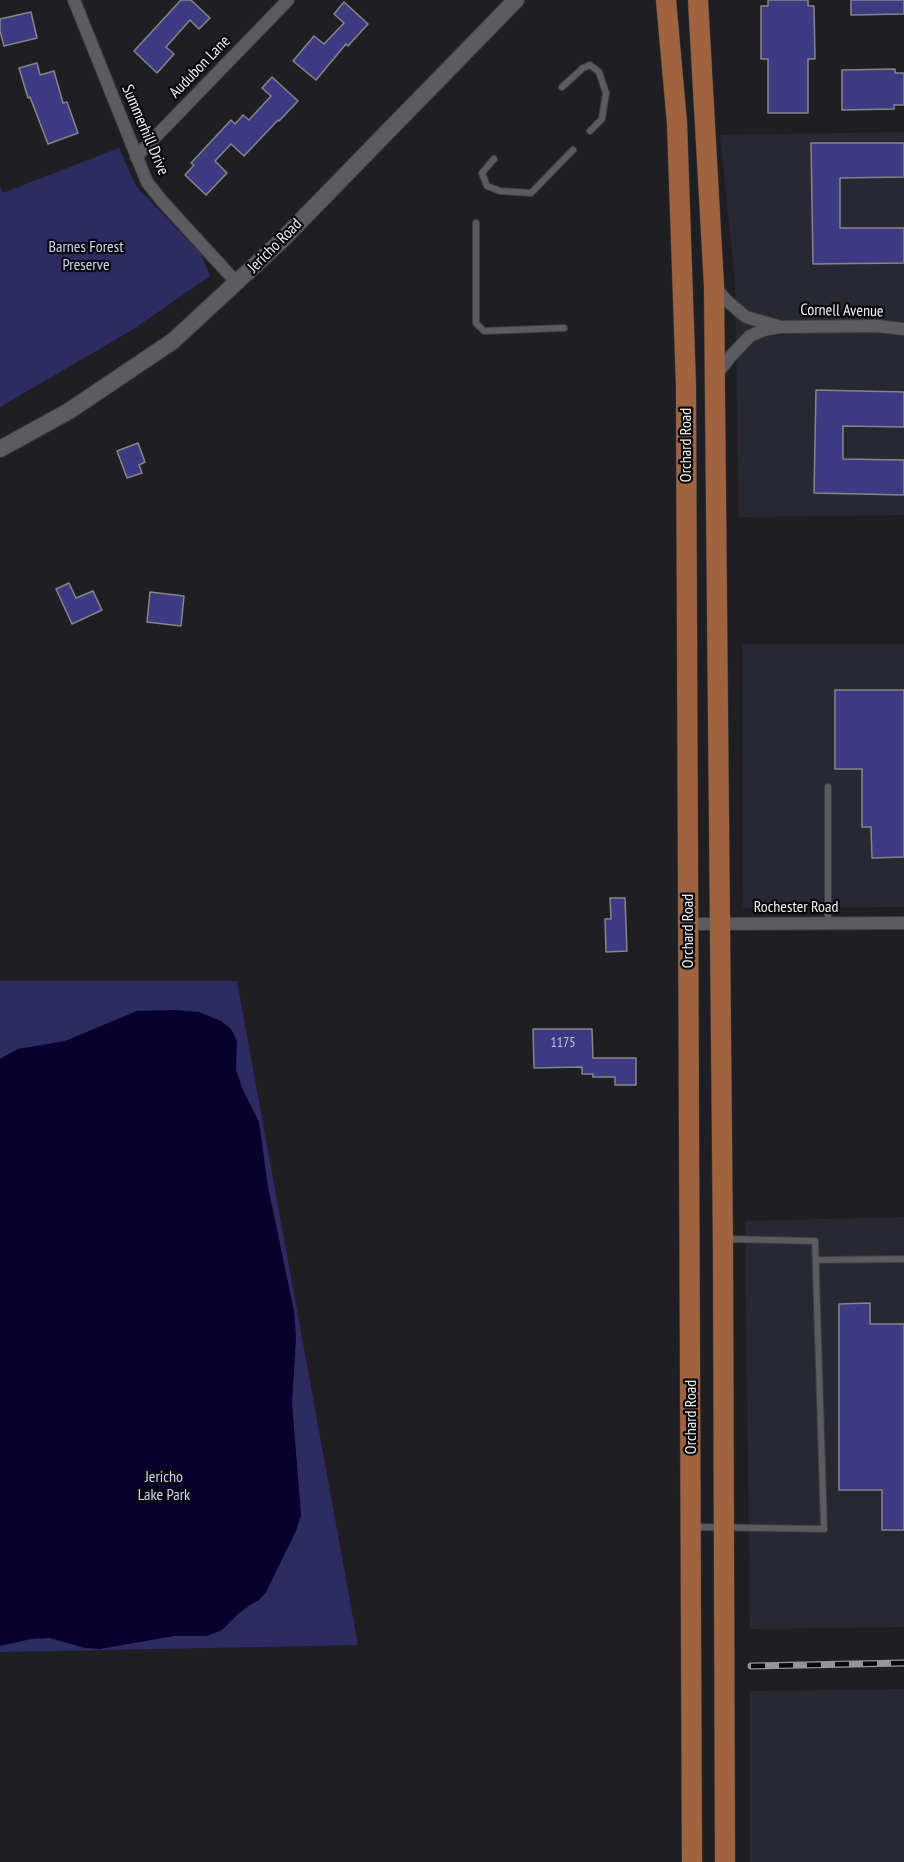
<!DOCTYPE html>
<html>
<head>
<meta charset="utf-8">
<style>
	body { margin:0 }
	canvas { display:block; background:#1f1f23 }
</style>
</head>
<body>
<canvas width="904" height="1862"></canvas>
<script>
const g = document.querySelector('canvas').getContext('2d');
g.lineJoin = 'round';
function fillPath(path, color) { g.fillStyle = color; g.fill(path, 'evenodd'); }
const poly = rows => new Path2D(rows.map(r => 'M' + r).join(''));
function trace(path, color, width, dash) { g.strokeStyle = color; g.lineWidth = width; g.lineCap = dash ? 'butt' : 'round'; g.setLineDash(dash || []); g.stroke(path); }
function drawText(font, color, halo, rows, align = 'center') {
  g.font = font + ' "PT Sans Narrow",sans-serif'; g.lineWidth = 4.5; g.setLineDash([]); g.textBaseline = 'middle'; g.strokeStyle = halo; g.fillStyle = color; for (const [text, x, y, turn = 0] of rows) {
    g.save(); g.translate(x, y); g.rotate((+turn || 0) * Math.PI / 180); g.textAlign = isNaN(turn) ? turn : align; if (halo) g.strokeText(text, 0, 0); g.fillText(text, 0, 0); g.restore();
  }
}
const built = poly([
	[904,132,904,515,739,517,735,280,720,135],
	[742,644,904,644,904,907,743,908],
	[904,1217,904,1627,750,1629,745,1221],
	[904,1689,904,1862,750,1862,750,1691]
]);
const green = poly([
	[119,148,136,186,201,254,210,276,132,330,0,407,0,185,3,193],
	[0,981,237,981,358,1645,0,1652]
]);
const water = poly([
	[174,1010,199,1012,221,1021,231,1029,237,1041,236,1069,242,1088,259,1122,268,1187,294,1311,296,1338,292,1402,301,1515,296,1531,266,1592,259,1600,250,1605,238,1614,222,1630,207,1636,174,1636,100,1649,85,1648,50,1638,31,1639,0,1646,0,1059,18,1049,65,1041,137,1011]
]);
const building = poly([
	[181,0,191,0,210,18,199,29,190,20,166,47,174,54,157,73,134,51,181,0],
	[768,0,808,0,808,6,814,6,815,59,808,59,808,113,768,113,768,59,761,59,761,6,768,6,768,0],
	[851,0,904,0,904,14,851,15,851,0],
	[344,2,368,24,348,46,346,44,316,80,293,61,314,36,324,44,344,23,334,14,344,2],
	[31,12,37,38,4,46,0,31,0,19,31,12],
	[37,63,40,75,54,71,63,103,67,102,78,133,48,144,30,97,28,98,19,68,37,63],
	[895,69,895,73,904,73,904,105,894,105,894,109,842,110,842,70,895,69],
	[272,77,298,101,279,121,278,120,244,156,231,144,215,161,227,173,206,195,185,175,194,165,191,163,231,120,235,124,243,115,249,120,271,96,262,88,272,77],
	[811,143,904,143,904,177,840,178,840,228,904,228,904,263,813,264,811,143],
	[816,390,904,392,904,427,843,426,843,459,904,460,904,495,814,493,816,390],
	[138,443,145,462,139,465,142,473,127,478,117,451,138,443],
	[69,583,76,598,93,591,102,610,72,624,56,589,69,583],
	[150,592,184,596,181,626,147,622,150,592],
	[835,690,904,690,904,857,872,858,871,827,862,827,862,769,835,769,835,690],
	[610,898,625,898,627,951,606,952,605,919,611,919,610,898],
	[533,1029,592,1029,593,1058,636,1058,636,1085,615,1085,615,1077,593,1077,593,1074,582,1074,582,1067,534,1068,533,1029],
	[870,1303,870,1324,904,1324,904,1530,882,1530,882,1490,839,1490,839,1304,870,1303]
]);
const service = poly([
	[562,87,583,68,590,65,599,72,606,93,602,119,590,131],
	[494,159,482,173,487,186,500,191,531,193,573,150],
	[476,223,476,323,484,331,564,328],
	[828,787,828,923],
	[816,1260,904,1259],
	[695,1527,824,1529,815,1241,727,1239]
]);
const minor = poly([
	[74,0,147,182,162,201,237,283],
	[136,157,288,0],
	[714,286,727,301,746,317,778,326],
	[715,376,731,356,750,336,764,330,779,327,877,326,904,329],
	[688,924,904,923]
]);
const secondary = poly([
	[0,449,69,411,173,341,280,242,516,0]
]);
const primary = poly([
	[666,0,677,123,686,386,692,1862],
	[698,0,714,286,723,1249,725,1862]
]);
const rail = poly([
	[751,1666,904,1663]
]);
const numberNames = [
	["1175",563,1043]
];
const streetNames = [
	["Audubon Lane",200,67,-46],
	["Summerhill Drive",145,130,67],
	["Jericho Road",275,246,-45],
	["Cornell Avenue",842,311,1],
	["Orchard Road",686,445,-90],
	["Rochester Road",796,907],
	["Orchard Road",688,931,-90],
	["Orchard Road",691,1417,-90]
];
const parkNames = [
	["Barnes Forest",86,247],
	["Preserve",86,265],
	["Jericho",164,1477],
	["Lake Park",164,1495]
];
fillPath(built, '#272831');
fillPath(green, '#2d2b62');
fillPath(water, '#08002c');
fillPath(building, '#3d3a81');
trace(building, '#85858a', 1.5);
trace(service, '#3c3c3f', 8);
trace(minor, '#3c3c3f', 14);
trace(secondary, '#3c3c3f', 18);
trace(primary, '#3c3c3f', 21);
trace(service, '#5b5b60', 6);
trace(minor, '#5b5b60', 12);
trace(secondary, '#5b5b60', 16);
trace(primary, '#9f643f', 20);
trace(rail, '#969699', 7);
trace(rail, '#09090b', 4.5, [14]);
drawText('14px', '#c3c2d6', null, numberNames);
drawText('16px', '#f0f0f2', '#09090b', streetNames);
drawText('16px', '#d0d3fd', '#09090b', parkNames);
</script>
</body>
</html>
